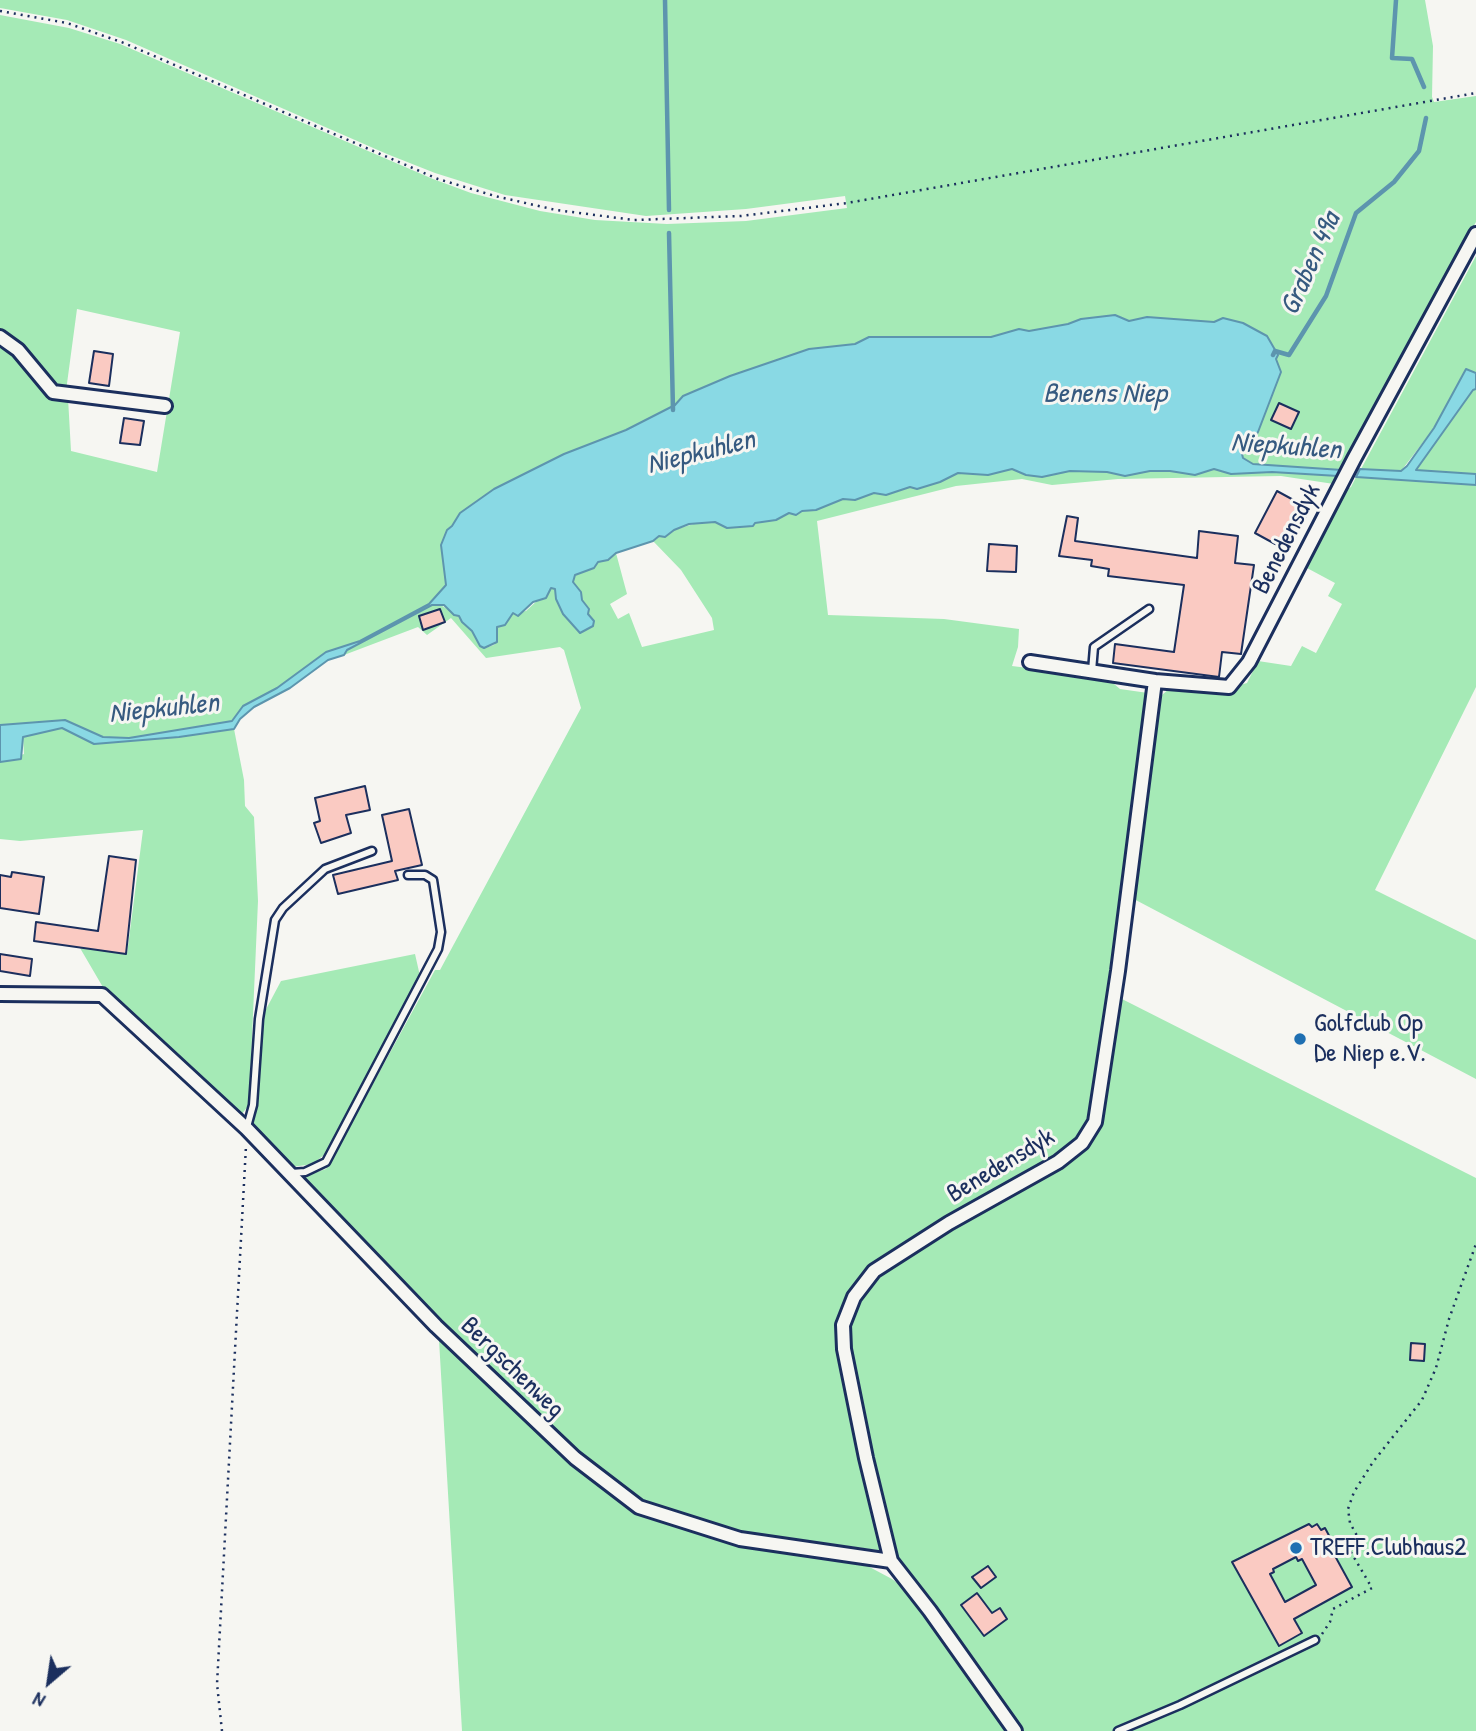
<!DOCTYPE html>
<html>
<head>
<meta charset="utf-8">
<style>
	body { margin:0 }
	#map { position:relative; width:1476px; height:1731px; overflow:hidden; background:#f6f6f2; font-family:"Patrick Hand",sans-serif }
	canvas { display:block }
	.north { position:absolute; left:14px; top:1647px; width:70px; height:70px; -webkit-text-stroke:5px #f6f6f2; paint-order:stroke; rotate:209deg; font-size:19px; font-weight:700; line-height:28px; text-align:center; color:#1b2f5e }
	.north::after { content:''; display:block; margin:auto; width:24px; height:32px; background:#1b2f5e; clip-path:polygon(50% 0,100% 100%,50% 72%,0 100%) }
</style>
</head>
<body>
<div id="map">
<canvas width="1476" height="1731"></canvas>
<div class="north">N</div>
</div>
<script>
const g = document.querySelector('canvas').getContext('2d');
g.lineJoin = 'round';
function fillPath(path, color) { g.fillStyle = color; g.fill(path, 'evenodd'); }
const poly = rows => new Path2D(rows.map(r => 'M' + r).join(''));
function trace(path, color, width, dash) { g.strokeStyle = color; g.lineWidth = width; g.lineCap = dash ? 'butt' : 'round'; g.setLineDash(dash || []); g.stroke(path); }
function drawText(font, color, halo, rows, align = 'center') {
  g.font = font + ' "Patrick Hand",sans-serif'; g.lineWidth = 6; g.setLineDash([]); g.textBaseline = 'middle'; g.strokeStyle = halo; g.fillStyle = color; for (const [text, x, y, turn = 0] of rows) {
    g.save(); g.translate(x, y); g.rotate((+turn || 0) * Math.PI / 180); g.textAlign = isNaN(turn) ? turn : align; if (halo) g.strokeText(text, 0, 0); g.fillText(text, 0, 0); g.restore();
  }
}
const green = poly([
	[0,0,1425,0,1433,46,1432,97,1434,102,1476,96,1476,222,1342,470,1253,464,1242,457,1242,454,1248,449,1258,432,1281,372,1276,359,1278,355,1267,336,1243,323,1223,318,1214,322,1147,317,1129,321,1114,315,1081,319,1068,324,1029,331,1019,329,991,337,869,337,855,344,809,349,730,376,683,396,675,405,626,430,564,454,494,489,460,513,452,527,447,530,441,545,446,585,429,604,360,641,326,652,277,688,243,706,233,721,129,738,103,737,65,720,0,725,0,342,23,362,48,392,68,398,71,451,157,472,180,332,77,309,66,391,56,390,38,365,21,347,0,331,0,15,69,28,120,44,433,179,471,193,540,211,595,220,667,224,746,221,847,208,845,196,746,209,646,216,505,195,435,173,387,154,126,40,67,20,0,8],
	[1476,256,1476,373,1466,369,1434,428,1401,471,1361,469],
	[1476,389,1476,474,1415,470,1473,390],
	[1012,469,1026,475,1042,477,1070,471,1107,472,1125,476,1150,471,1171,471,1195,475,1214,469,1231,474,1272,472,1338,476,1334,484,1281,476,1118,479,1052,485,1022,479,956,486,817,521,828,615,944,619,1019,629,1018,647,1012,666,1107,678,1120,689,1162,695,1170,688,1205,693,1220,691,1247,683,1258,661,1291,666,1302,646,1316,653,1342,604,1328,596,1335,583,1307,568,1344,491,1351,487,1356,477,1476,485,1476,687,1375,890,1476,940,1476,1079,1130,897,1120,998,1476,1178,1476,1731,1024,1731,969,1653,896,1561,898,1553,739,1531,644,1501,580,1453,438,1321,301,1177,326,1169,337,1150,435,970,440,970,581,708,564,650,560,647,486,658,451,618,427,635,418,627,344,655,347,650,432,605,439,604,459,616,462,622,472,631,480,646,485,648,494,645,498,639,495,631,497,627,513,613,526,611,551,588,555,589,556,599,563,614,577,627,577,631,589,608,582,600,581,592,572,581,575,575,594,568,597,562,608,560,616,553,627,594,610,604,618,619,629,613,642,647,714,630,712,618,681,570,653,541,659,536,665,537,674,530,700,522,715,522,727,528,753,526,755,523,776,520,789,513,816,510,843,499,855,500,874,493,886,495,910,487,917,489,940,482,958,473,988,475],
	[62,728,94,744,179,737,234,729,244,780,245,806,254,817,258,901,249,1105,241,1115,104,989,80,948,127,954,143,830,20,841,0,839,0,762,24,754,23,737],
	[415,954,420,976,325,1154,313,1164,292,1167,252,1125,263,1015,281,981],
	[439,1340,570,1463,636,1512,862,1563,892,1579,912,1594,1008,1731,462,1731]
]);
const water = poly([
	[1115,315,1129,321,1147,317,1214,322,1223,318,1243,323,1267,336,1278,355,1276,359,1281,372,1258,432,1248,449,1242,454,1243,458,1253,464,1342,470,1338,476,1272,472,1231,474,1214,469,1195,475,1170,471,1150,471,1125,476,1107,472,1070,471,1042,477,1026,475,1012,469,988,475,958,473,940,482,917,489,910,487,886,495,874,493,855,500,843,499,816,510,802,511,796,515,789,513,776,520,755,523,753,526,727,528,715,522,689,524,674,530,665,537,659,536,653,541,616,553,608,560,598,562,594,568,575,575,573,582,581,592,582,600,589,609,588,614,594,621,593,626,580,633,563,614,556,599,555,589,551,588,546,598,533,602,518,616,513,613,505,625,497,627,497,642,484,648,480,646,472,631,462,622,459,616,454,615,444,605,432,605,347,650,344,655,328,660,290,688,254,707,240,719,234,729,179,737,94,744,62,728,23,737,21,759,0,762,0,725,65,720,103,737,129,738,232,721,243,706,277,688,326,652,360,641,429,604,446,585,441,545,447,530,452,526,460,513,494,489,564,454,626,430,675,405,683,396,730,376,809,349,855,344,869,337,991,337,1019,329,1029,331,1068,324,1081,319,1115,315],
	[1466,369,1476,373,1476,389,1473,390,1416,470,1476,474,1476,485,1356,477,1360,469,1401,471,1407,466,1434,428,1466,369]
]);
const stream = poly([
	[665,0,669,210],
	[1396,0,1392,58,1412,59,1424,87],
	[669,233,673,410],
	[1273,355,1275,351,1289,355,1326,296,1356,213,1394,182,1419,151,1426,118]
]);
const building = poly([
	[94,351,113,354,109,386,89,383,94,351],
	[1279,403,1299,412,1291,429,1271,420,1279,403],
	[124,418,144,421,140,445,120,443,124,418],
	[1277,491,1310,509,1288,551,1255,533,1277,491],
	[1067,516,1078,518,1075,541,1197,558,1199,531,1238,536,1235,563,1254,565,1241,654,1222,652,1219,677,1113,663,1115,644,1174,652,1184,585,1108,576,1109,569,1091,566,1092,560,1059,556,1067,516],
	[989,544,1017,546,1016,572,987,571,989,544],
	[440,609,445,622,423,630,419,616,440,609],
	[365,786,370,810,346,815,351,833,321,843,314,823,320,821,315,798,365,786],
	[409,809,422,865,395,871,398,880,338,894,333,875,392,861,382,815,409,809],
	[109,856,136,860,126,954,34,941,36,922,98,931,109,856],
	[12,872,44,877,39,914,0,908,0,875,11,877,12,872],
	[0,954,32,959,30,976,0,971,0,954],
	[1411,1343,1425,1344,1424,1361,1410,1360,1411,1343],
	[1309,1524,1312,1527,1317,1524,1321,1530,1325,1528,1333,1543,1329,1545,1352,1587,1294,1619,1302,1633,1279,1646,1232,1562,1309,1524],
	[1296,1557,1298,1561,1302,1559,1316,1585,1285,1602,1270,1574,1274,1572,1273,1569,1296,1557],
	[988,1566,996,1577,981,1588,972,1577,988,1566],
	[977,1593,992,1613,1000,1608,1007,1619,984,1636,961,1605,977,1593]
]);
const path = poly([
	[0,11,67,23,124,43,438,179,495,196,556,210,634,220,741,216,847,203,1476,93],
	[1322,1634,1330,1622,1333,1609,1372,1588,1349,1549,1361,1543,1350,1523,1348,1509,1354,1492,1373,1462,1422,1400,1436,1368,1449,1319,1476,1244],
	[222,1731,217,1684,246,1146]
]);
const lane = poly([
	[1092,671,1094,647,1149,609],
	[247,1127,253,1105,259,1019,275,920,283,908,325,869,372,851],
	[291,1173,305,1172,326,1162,438,949,441,932,433,880,425,875,408,875],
	[1118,1731,1180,1705,1315,1640]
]);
const street = poly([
	[0,337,18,350,53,392,165,406],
	[1030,662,1155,681],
	[0,994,102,995,247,1129,436,1326,575,1458,639,1507,740,1539,891,1561,930,1611,1015,1731],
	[891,1561,866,1458,844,1349,843,1325,854,1297,874,1271,949,1223,1058,1162,1082,1143,1095,1122,1118,971,1155,681,1229,687,1249,662,1354,459,1476,234]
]);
const markers = [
	[1300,1039,7,"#1f6fb2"],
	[1296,1548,7,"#1f6fb2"]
];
const streetNames = [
	["Benedensdyk",1287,539,-63],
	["Benedensdyk",1001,1166,-31],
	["Bergschenweg",512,1368,44]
];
const poiNames = [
	["Golfclub Op",1314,1024],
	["De Niep e.V.",1314,1054],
	["TREFF.Clubhaus2",1310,1548]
];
const waterNames = [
	["Graben 49a",1311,264,-66],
	["Benens Niep",1105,395],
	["Niepkuhlen",1286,447,4],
	["Niepkuhlen",701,453,-14],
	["Niepkuhlen",164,709,-6]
];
fillPath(green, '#a5eab6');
fillPath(water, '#89d9e4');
trace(water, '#5d95ae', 2);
trace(stream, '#5d95ae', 4.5);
fillPath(building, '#facac2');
trace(building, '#1b2f5e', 2);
trace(lane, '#1b2f5e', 11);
trace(street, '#1b2f5e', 18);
trace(path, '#1b2f5e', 2.5, [2, 5]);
trace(lane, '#f6f6f2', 6);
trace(street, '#f6f6f2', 12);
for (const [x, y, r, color] of markers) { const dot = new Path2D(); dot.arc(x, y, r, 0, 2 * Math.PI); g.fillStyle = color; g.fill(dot); trace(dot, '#f6f6f2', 2.5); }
drawText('26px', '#1b2f5e', '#f6f6f2', streetNames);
drawText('26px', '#1b2f5e', '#f6f6f2', poiNames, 'left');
drawText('italic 28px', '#365a80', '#f6f6f2', waterNames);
</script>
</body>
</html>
